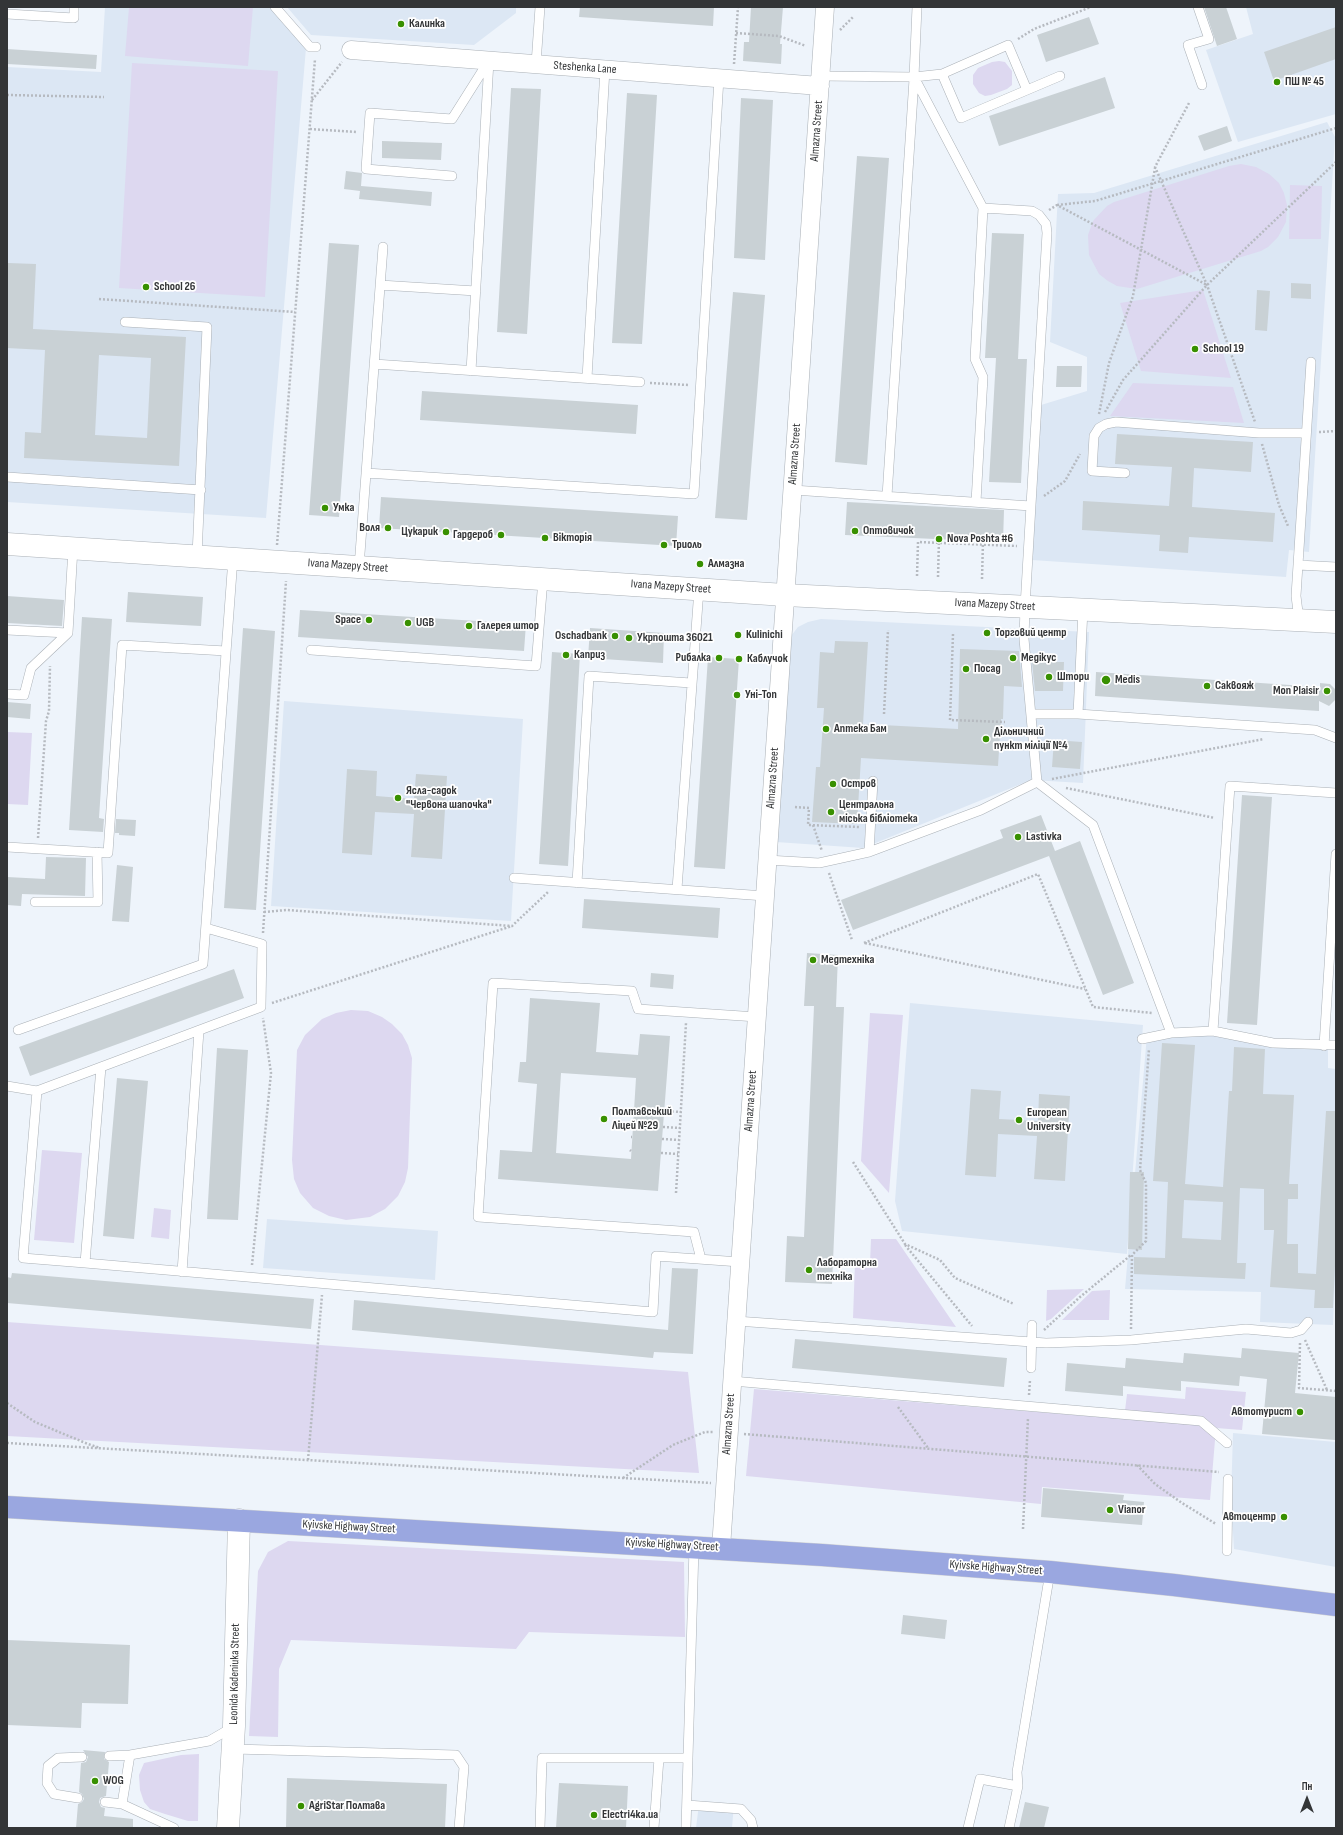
<!DOCTYPE html>
<html>
<head>
<meta charset="utf-8">
<style>
	body { margin:0 }
	#map { position:relative; width:1343px; height:1835px; overflow:hidden; background:#eef4fb; font-family:"Sofia Sans Condensed",sans-serif }
	canvas { display:block }
	.frame { position:absolute; inset:0; border:8px solid #333537; pointer-events:none }
	.north { position:absolute; left:1287px; top:1779px; width:40px; height:40px; -webkit-text-stroke:3px #fff; paint-order:stroke; rotate:0deg; font-size:11px; font-weight:700; line-height:16px; text-align:center; color:#333537 }
	.north::after { content:''; display:block; margin:auto; width:14px; height:18px; background:#333537; clip-path:polygon(50% 0,100% 100%,50% 72%,0 100%) }
</style>
</head>
<body>
<div id="map">
<canvas width="1343" height="1835"></canvas>
<div class="frame"></div>
<div class="north">Пн</div>
</div>
<script>
const g = document.querySelector('canvas').getContext('2d');
g.lineJoin = 'round';
function fillPath(path, color) { g.fillStyle = color; g.fill(path, 'evenodd'); }
const poly = rows => new Path2D(rows.map(r => 'M' + r).join(''));
function trace(path, color, width, dash) { g.strokeStyle = color; g.lineWidth = width; g.lineCap = dash ? 'butt' : 'round'; g.setLineDash(dash || []); g.stroke(path); }
function drawText(font, color, halo, rows, align = 'center') {
  g.font = font + ' "Sofia Sans Condensed",sans-serif'; g.lineWidth = 3.5; g.setLineDash([]); g.textBaseline = 'middle'; g.strokeStyle = halo; g.fillStyle = color; for (const [text, x, y, turn = 0] of rows) {
    g.save(); g.translate(x, y); g.rotate((+turn || 0) * Math.PI / 180); g.textAlign = isNaN(turn) ? turn : align; if (halo) g.strokeText(text, 0, 0); g.fillText(text, 0, 0); g.restore();
  }
}
const built = poly([
	[105,7,270,7,306,48,266,518,7,502,7,67,101,72],
	[287,7,516,7,516,13,474,45,311,35],
	[1246,7,1336,7,1336,114,1238,142,1206,50,1253,34],
	[1327,122,1335,137,1309,552,1289,550,1286,577,1032,560,1041,405,1087,391,1087,357,1050,342,1058,194,1094,193],
	[821,619,1089,632,1083,783,1031,780,863,848,776,842,791,636,798,627,808,622],
	[284,701,523,719,511,921,271,906],
	[910,1003,1143,1025,1127,1254,902,1231,895,1201],
	[1216,1027,1265,1039,1328,1042,1328,1068,1336,1069,1336,1252,1333,1325,1260,1322,1261,1292,1125,1289,1147,1035],
	[267,1219,438,1231,435,1280,263,1268],
	[1233,1433,1336,1442,1336,1567,1234,1549,1231,1499],
	[699,1804,734,1804,732,1828,696,1828]
]);
const green = poly([
	[129,7,253,7,248,66,125,56],
	[999,61,1005,62,1012,71,1012,85,1007,89,991,95,985,96,979,93,973,84,973,75,978,68,992,62],
	[132,63,278,71,265,297,119,288],
	[1241,164,1256,167,1269,174,1279,183,1284,193,1287,205,1286,222,1278,237,1268,247,1261,251,1137,289,1117,286,1108,281,1099,274,1089,255,1088,235,1093,221,1107,206,1114,202,1229,166],
	[1290,185,1322,186,1321,239,1289,239],
	[1203,290,1231,378,1141,371,1120,303],
	[1133,383,1233,387,1244,423,1110,416],
	[7,732,32,733,28,805,7,804],
	[351,1010,368,1011,382,1017,392,1024,402,1034,408,1045,412,1058,408,1168,405,1182,398,1196,385,1209,370,1217,346,1220,329,1216,313,1208,300,1193,294,1179,292,1160,297,1050,305,1035,322,1019,336,1013],
	[870,1013,903,1015,889,1193,861,1161],
	[42,1150,82,1153,74,1243,34,1240],
	[154,1208,171,1210,169,1239,151,1237],
	[871,1239,896,1239,956,1327,853,1318,855,1263,870,1264],
	[1084,1289,1051,1319,1046,1321,1047,1290],
	[1110,1290,1109,1320,1062,1320,1092,1291],
	[7,1322,688,1372,699,1473,7,1436],
	[1186,1387,1246,1392,1242,1430,1216,1428,1210,1500,1042,1487,1041,1504,746,1476,754,1389,1124,1419,1127,1394,1185,1399],
	[288,1541,684,1562,685,1637,529,1632,516,1649,291,1640,279,1669,278,1737,249,1736,258,1571,268,1552],
	[199,1754,198,1821,188,1821,165,1814,150,1809,144,1802,140,1790,139,1775,144,1763,181,1755]
]);
const building = poly([
	[580,7,714,7,713,26,579,17],
	[751,7,783,7,780,44,782,44,781,64,743,61,744,42,749,42],
	[1204,7,1226,7,1237,39,1217,46],
	[1089,17,1099,44,1046,62,1037,35],
	[1336,27,1336,59,1274,81,1264,52],
	[7,49,97,55,96,69,7,64],
	[1105,77,1115,108,999,146,989,116],
	[511,88,541,89,527,334,497,332],
	[627,93,657,95,642,344,612,343],
	[741,98,773,100,765,260,734,258],
	[1227,126,1232,141,1204,151,1198,136],
	[382,141,442,143,441,160,382,158],
	[857,156,889,158,867,465,835,462],
	[346,171,362,173,361,186,432,192,431,206,359,199,360,191,344,189],
	[992,233,1024,234,1018,359,1027,359,1021,483,989,482,996,358,985,358],
	[329,243,359,245,339,517,309,515],
	[8,263,36,264,33,329,186,337,179,466,24,458,25,432,41,433,45,350,7,348],
	[99,355,151,358,147,438,95,435],
	[1291,283,1311,284,1311,299,1291,298],
	[1257,290,1270,291,1267,331,1255,330],
	[733,292,765,295,747,520,715,518],
	[1057,366,1082,366,1081,387,1056,387],
	[422,391,638,405,636,434,420,420],
	[1117,434,1253,442,1251,472,1194,468,1192,507,1275,513,1273,542,1189,537,1188,553,1159,551,1160,535,1082,530,1083,501,1169,506,1172,467,1115,464],
	[381,497,678,516,676,546,379,528],
	[847,502,1004,510,1003,542,845,535],
	[128,592,203,597,201,626,126,622],
	[7,596,64,600,62,626,7,623],
	[300,610,526,624,524,651,298,637],
	[82,617,112,619,99,818,104,819,103,832,69,830],
	[243,628,275,631,256,910,224,908],
	[590,628,664,633,663,663,588,658],
	[835,641,868,642,863,724,958,729,960,649,1019,651,1022,687,1004,686,1003,719,1001,719,998,766,861,758,857,824,812,822,816,767,820,767,824,708,817,708,820,652,834,653],
	[552,652,580,654,568,866,539,864],
	[708,657,739,659,725,869,694,867],
	[1032,662,1064,662,1063,691,1035,691],
	[1096,672,1320,687,1320,683,1330,684,1335,689,1336,699,1329,706,1319,701,1319,711,1095,696],
	[7,702,31,704,30,719,7,717],
	[1054,740,1082,742,1080,769,1052,767],
	[347,769,377,771,376,796,414,799,416,774,447,776,442,859,411,857,414,814,375,812,372,855,342,853],
	[1242,795,1272,797,1257,1025,1227,1023],
	[1041,815,1055,851,1080,841,1134,983,1103,995,1049,856,853,930,841,900,1003,838,1000,830],
	[116,819,136,820,135,836,119,835,119,833,115,833],
	[46,857,86,858,85,896,22,894,21,906,7,905,7,877,45,879],
	[117,865,133,867,129,922,112,921],
	[584,899,720,908,718,938,582,928],
	[807,953,838,955,836,1007,844,1007,832,1284,785,1282,787,1236,804,1237,814,1006,804,1006],
	[234,969,244,998,30,1076,19,1047],
	[651,973,674,975,673,989,650,987],
	[530,998,600,1003,596,1052,638,1055,640,1034,670,1036,658,1191,498,1179,500,1150,532,1152,537,1084,518,1082,520,1062,526,1062],
	[561,1073,636,1078,631,1159,556,1153],
	[1162,1043,1195,1045,1185,1184,1223,1187,1229,1091,1232,1091,1234,1047,1265,1049,1263,1094,1294,1095,1289,1184,1298,1184,1298,1199,1288,1199,1287,1244,1298,1244,1298,1273,1316,1274,1326,1111,1336,1111,1336,1245,1333,1308,1314,1308,1315,1290,1270,1287,1274,1230,1264,1230,1264,1189,1240,1188,1237,1263,1246,1263,1245,1279,1134,1274,1134,1257,1165,1258,1168,1182,1153,1181],
	[1184,1200,1223,1202,1221,1240,1182,1238],
	[217,1048,248,1050,238,1220,207,1219],
	[117,1078,148,1081,134,1239,103,1236],
	[971,1089,1001,1091,999,1119,1038,1121,1039,1094,1070,1096,1065,1181,1034,1179,1037,1136,998,1134,996,1177,965,1175],
	[1130,1172,1144,1172,1142,1250,1128,1249],
	[672,1268,698,1269,693,1354,654,1352,653,1358,352,1330,354,1300,668,1330],
	[12,1273,314,1299,311,1329,7,1303,7,1277,11,1278],
	[795,1339,1007,1358,1004,1387,792,1368],
	[1242,1348,1299,1353,1295,1393,1336,1397,1335,1440,1262,1434,1267,1379,1240,1376,1239,1386,1181,1381,1181,1391,1123,1386,1123,1396,1065,1391,1067,1363,1125,1368,1126,1358,1183,1363,1184,1353,1241,1358],
	[1043,1488,1124,1495,1123,1500,1144,1502,1142,1525,1041,1517],
	[903,1615,947,1620,945,1639,901,1634],
	[7,1640,130,1645,128,1704,82,1703,81,1728,7,1725],
	[83,1750,105,1752,104,1759,109,1762,106,1796,100,1798,99,1802,101,1807,105,1808,104,1816,133,1819,133,1828,76,1828,78,1804,82,1802,84,1799,82,1794,79,1792,81,1763,86,1762,88,1757],
	[287,1778,447,1784,445,1828,286,1828],
	[559,1783,628,1786,626,1828,556,1828],
	[1025,1802,1049,1807,1044,1828,1019,1828]
]);
const path = poly([
	[840,30,853,17],
	[736,33,779,36,806,46],
	[1018,39,1034,29,1091,7],
	[734,64,738,7],
	[7,95,104,97],
	[312,100,342,62],
	[1189,103,1155,167,1207,285,1255,422],
	[310,129,357,132],
	[1057,205,1095,201,1336,128],
	[1049,210,1057,205,1207,285],
	[99,299,295,312],
	[650,383,689,385],
	[1105,412,1123,380,1207,285,1336,162],
	[1099,414,1109,363,1133,296,1155,168],
	[1319,432,1336,431],
	[1262,444,1279,505,1288,526],
	[1044,496,1065,481,1080,454],
	[277,545,315,59],
	[917,576,918,542,1017,546],
	[938,577,939,539],
	[982,579,983,541],
	[953,634,950,720,1005,722],
	[884,714,888,630],
	[1052,779,1264,739],
	[1066,788,1215,818],
	[795,807,809,808,808,825,860,827],
	[813,825,822,851],
	[38,838,46,721,49,711,50,666],
	[829,873,852,940],
	[264,912,287,910,512,926,548,892],
	[263,933,286,581],
	[864,943,1038,874,1093,1007,1152,1013],
	[865,943,1085,989],
	[272,1003,512,926],
	[633,1109,634,1109],
	[664,1111,681,1112],
	[632,1125,633,1125],
	[663,1127,680,1128],
	[631,1137,632,1137],
	[662,1139,679,1140],
	[630,1150,631,1151],
	[661,1153,678,1154],
	[853,1162,905,1244,940,1260,955,1278,1014,1304],
	[676,1193,686,1023],
	[905,1245,972,1326],
	[252,1265,271,1073,263,1018],
	[1131,1329,1132,1255,1146,1241,1146,1183,1140,1170,1149,1049],
	[1044,1330,1080,1297,1131,1255],
	[1305,1340,1327,1390],
	[1300,1343,1299,1388,1336,1391],
	[1029,1395,1030,1380],
	[7,1403,35,1422,88,1444,100,1448],
	[898,1407,928,1448],
	[744,1434,1219,1472],
	[7,1443,711,1483],
	[308,1460,322,1295],
	[1137,1465,1155,1484,1182,1503,1216,1524],
	[623,1478,673,1445,705,1432,713,1432],
	[1023,1529,1028,1418]
]);
const service = poly([
	[275,7,310,47,316,47],
	[917,7,914,77,983,208,1032,211,1039,215,1046,224,1047,233,1025,607,1024,639,1037,782,1093,825,1171,1033,1213,1031,1273,1043,1336,1045],
	[1198,7,1209,39,1188,45,1202,85],
	[7,14,74,18,74,7],
	[536,64,540,7],
	[821,76,914,77,942,74],
	[1027,90,961,118,942,74,1008,45,1027,90,1060,76],
	[452,176,366,169,370,113,452,119,488,62],
	[380,285,476,291],
	[125,322,207,327,197,556],
	[374,364,640,382],
	[471,371,489,61],
	[587,378,605,69],
	[366,473,694,494,719,78],
	[1125,473,1092,471,1094,436,1099,428,1106,424,1116,422,1259,433,1306,433],
	[7,477,201,490],
	[793,490,1031,506],
	[887,496,914,79],
	[976,502,983,377,975,359,983,208],
	[1298,565,1336,567],
	[359,567,383,247],
	[1083,609,1078,714,1315,730,1336,738],
	[1299,620,1296,596,1311,362],
	[7,630,68,633],
	[311,650,536,666,543,579],
	[7,694,24,695,31,668,68,633,73,548],
	[1031,714,1078,714],
	[7,847,108,853,122,645,226,651],
	[869,852,873,781],
	[767,860,819,863,869,852,981,810,1037,782],
	[514,878,765,896],
	[577,883,589,676,691,683],
	[677,889,699,589],
	[35,902,98,902,97,852],
	[18,1030,203,964,233,558],
	[1213,1031,1230,786,1336,793],
	[1142,1039,1171,1033],
	[1324,1046,1336,854],
	[101,1067,85,1263,653,1312,656,1256,740,1262],
	[7,1086,37,1091,261,1007,262,944,206,928],
	[37,1091,23,1258,85,1263],
	[701,1259,694,1232,478,1217,493,983,632,991,638,1009,757,1017],
	[182,1272,199,1031],
	[736,1321,1046,1343,1131,1340,1246,1329,1291,1333,1301,1330,1308,1322],
	[1031,1368,1032,1325],
	[732,1381,1201,1421,1227,1443],
	[1227,1551,1228,1479],
	[233,1749,456,1755,464,1767,459,1828],
	[109,1756,130,1755,209,1741,233,1727],
	[78,1798,54,1794,47,1783,48,1766,58,1758,82,1757],
	[105,1802,122,1804,174,1828],
	[122,1804,130,1755],
	[687,1805,741,1809,751,1820,753,1828],
	[540,1828,542,1758,688,1758],
	[654,1828,659,1758],
	[686,1828,694,1547],
	[968,1828,980,1779,1018,1786],
	[1009,1828,1018,1786,1017,1772,1050,1572]
]);
const minor = poly([
	[351,50,820,86],
	[721,1548,825,7]
]);
const tertiary = poly([
	[228,1828,234,1726,239,1520]
]);
const secondary = poly([
	[7,544,785,595,1336,622]
]);
const trunk = poly([
	[7,1507,822,1555,1050,1572,1174,1585,1336,1605]
]);
const markers = [
	[401,24,4,"#389000"],
	[1277,82,4,"#389000"],
	[146,287,4,"#389000"],
	[1195,349,4,"#389000"],
	[325,508,4,"#389000"],
	[388,528,4,"#389000"],
	[855,531,4,"#389000"],
	[446,532,4,"#389000"],
	[501,535,4,"#389000"],
	[545,538,4,"#389000"],
	[939,539,4,"#389000"],
	[664,545,4,"#389000"],
	[700,564,4,"#389000"],
	[369,620,4,"#389000"],
	[408,623,4,"#389000"],
	[469,626,4,"#389000"],
	[987,633,4,"#389000"],
	[738,635,4,"#389000"],
	[615,636,4,"#389000"],
	[629,638,4,"#389000"],
	[566,655,4,"#389000"],
	[719,658,4,"#389000"],
	[1013,658,4,"#389000"],
	[739,659,4,"#389000"],
	[966,669,4,"#389000"],
	[1049,677,4,"#389000"],
	[1106,680,5,"#389000"],
	[1207,686,4,"#389000"],
	[1327,691,4,"#389000"],
	[737,695,4,"#389000"],
	[826,729,4,"#389000"],
	[986,739,4,"#389000"],
	[833,784,4,"#389000"],
	[398,798,4,"#389000"],
	[831,812,4,"#389000"],
	[1018,837,4,"#389000"],
	[813,960,4,"#389000"],
	[604,1119,4,"#389000"],
	[1019,1120,4,"#389000"],
	[809,1270,4,"#389000"],
	[1300,1412,4,"#389000"],
	[1110,1510,4,"#389000"],
	[1284,1517,4,"#389000"],
	[95,1781,4,"#389000"],
	[301,1806,4,"#389000"],
	[594,1815,4,"#389000"]
];
const poiNames = [
	["Калинка",409,24],
	["ПШ № 45",1285,82],
	["School 26",154,287],
	["School 19",1203,349],
	["Умка",333,508],
	["Воля",380,528,"right"],
	["Оптовичок",863,531],
	["Цукарик",438,532,"right"],
	["Гардероб",493,535,"right"],
	["Вікторія",553,538],
	["Nova Poshta #6",947,539],
	["Триоль",672,545],
	["Алмазна",708,564],
	["Space",361,620,"right"],
	["UGB",416,623],
	["Галерея штор",477,626],
	["Торговий центр",995,633],
	["Kulinichi",746,635],
	["Oschadbank",607,636,"right"],
	["Укрпошта 36021",637,638],
	["Каприз",574,655],
	["Рибалка",711,658,"right"],
	["Медікус",1021,658],
	["Каблучок",747,659],
	["Посад",974,669],
	["Штори",1057,677],
	["Medis",1115,680],
	["Саквояж",1215,686],
	["Mon Plaisir",1319,691,"right"],
	["Уні-Топ",745,695],
	["Аптека Бам",834,729],
	["Дільничний",994,732],
	["пункт міліції №4",994,746],
	["Остров",841,784],
	["Ясла-садок",406,791],
	["\"Червона шапочка\"",406,805],
	["Центральна",839,805],
	["міська бібліотека",839,819],
	["Lastivka",1026,837],
	["Медтехніка",821,960],
	["Полтавський",612,1112],
	["Ліцей №29",612,1126],
	["European",1027,1113],
	["University",1027,1127],
	["Лабораторна",817,1263],
	["техніка",817,1277],
	["Автотурист",1292,1412,"right"],
	["Vianor",1118,1510],
	["Автоцентр",1276,1517,"right"],
	["WOG",103,1781],
	["AgriStar Полтава",309,1806],
	["Electri4ka.ua",602,1815]
];
const streetNames = [
	["Steshenka Lane",585,68,4],
	["Almazna Street",817,131,-86],
	["Almazna Street",795,454,-86],
	["Ivana Mazepy Street",348,566,4],
	["Ivana Mazepy Street",671,587,4],
	["Ivana Mazepy Street",995,605,3],
	["Almazna Street",773,778,-86],
	["Almazna Street",751,1101,-86],
	["Almazna Street",729,1424,-86],
	["Kyivske Highway Street",349,1527,3],
	["Kyivske Highway Street",672,1545,3],
	["Kyivske Highway Street",996,1568,4],
	["Leonida Kadeniuka Street",235,1674,-89]
];
fillPath(built, '#dce7f4');
fillPath(green, '#ddd8f0');
fillPath(building, '#c9d1d5');
trace(service, '#aab0b6', 10);
trace(minor, '#aab0b6', 19);
trace(tertiary, '#aab0b6', 23);
trace(secondary, '#aab0b6', 23);
trace(trunk, '#d2d3d3', 23);
trace(path, '#b6bac0', 2.5, [2, 2]);
trace(service, '#fff', 9);
trace(minor, '#fff', 18);
trace(tertiary, '#fff', 22);
trace(secondary, '#fff', 22);
trace(trunk, '#9aa7e0', 22);
for (const [x, y, r, color] of markers) { const dot = new Path2D(); dot.arc(x, y, r, 0, 2 * Math.PI); g.fillStyle = color; g.fill(dot); trace(dot, '#fff', 1.5); }
drawText('bold 12px', '#333537', '#fff', poiNames, 'left');
drawText('12px', '#333537', '#fff', streetNames);
</script>
</body>
</html>
